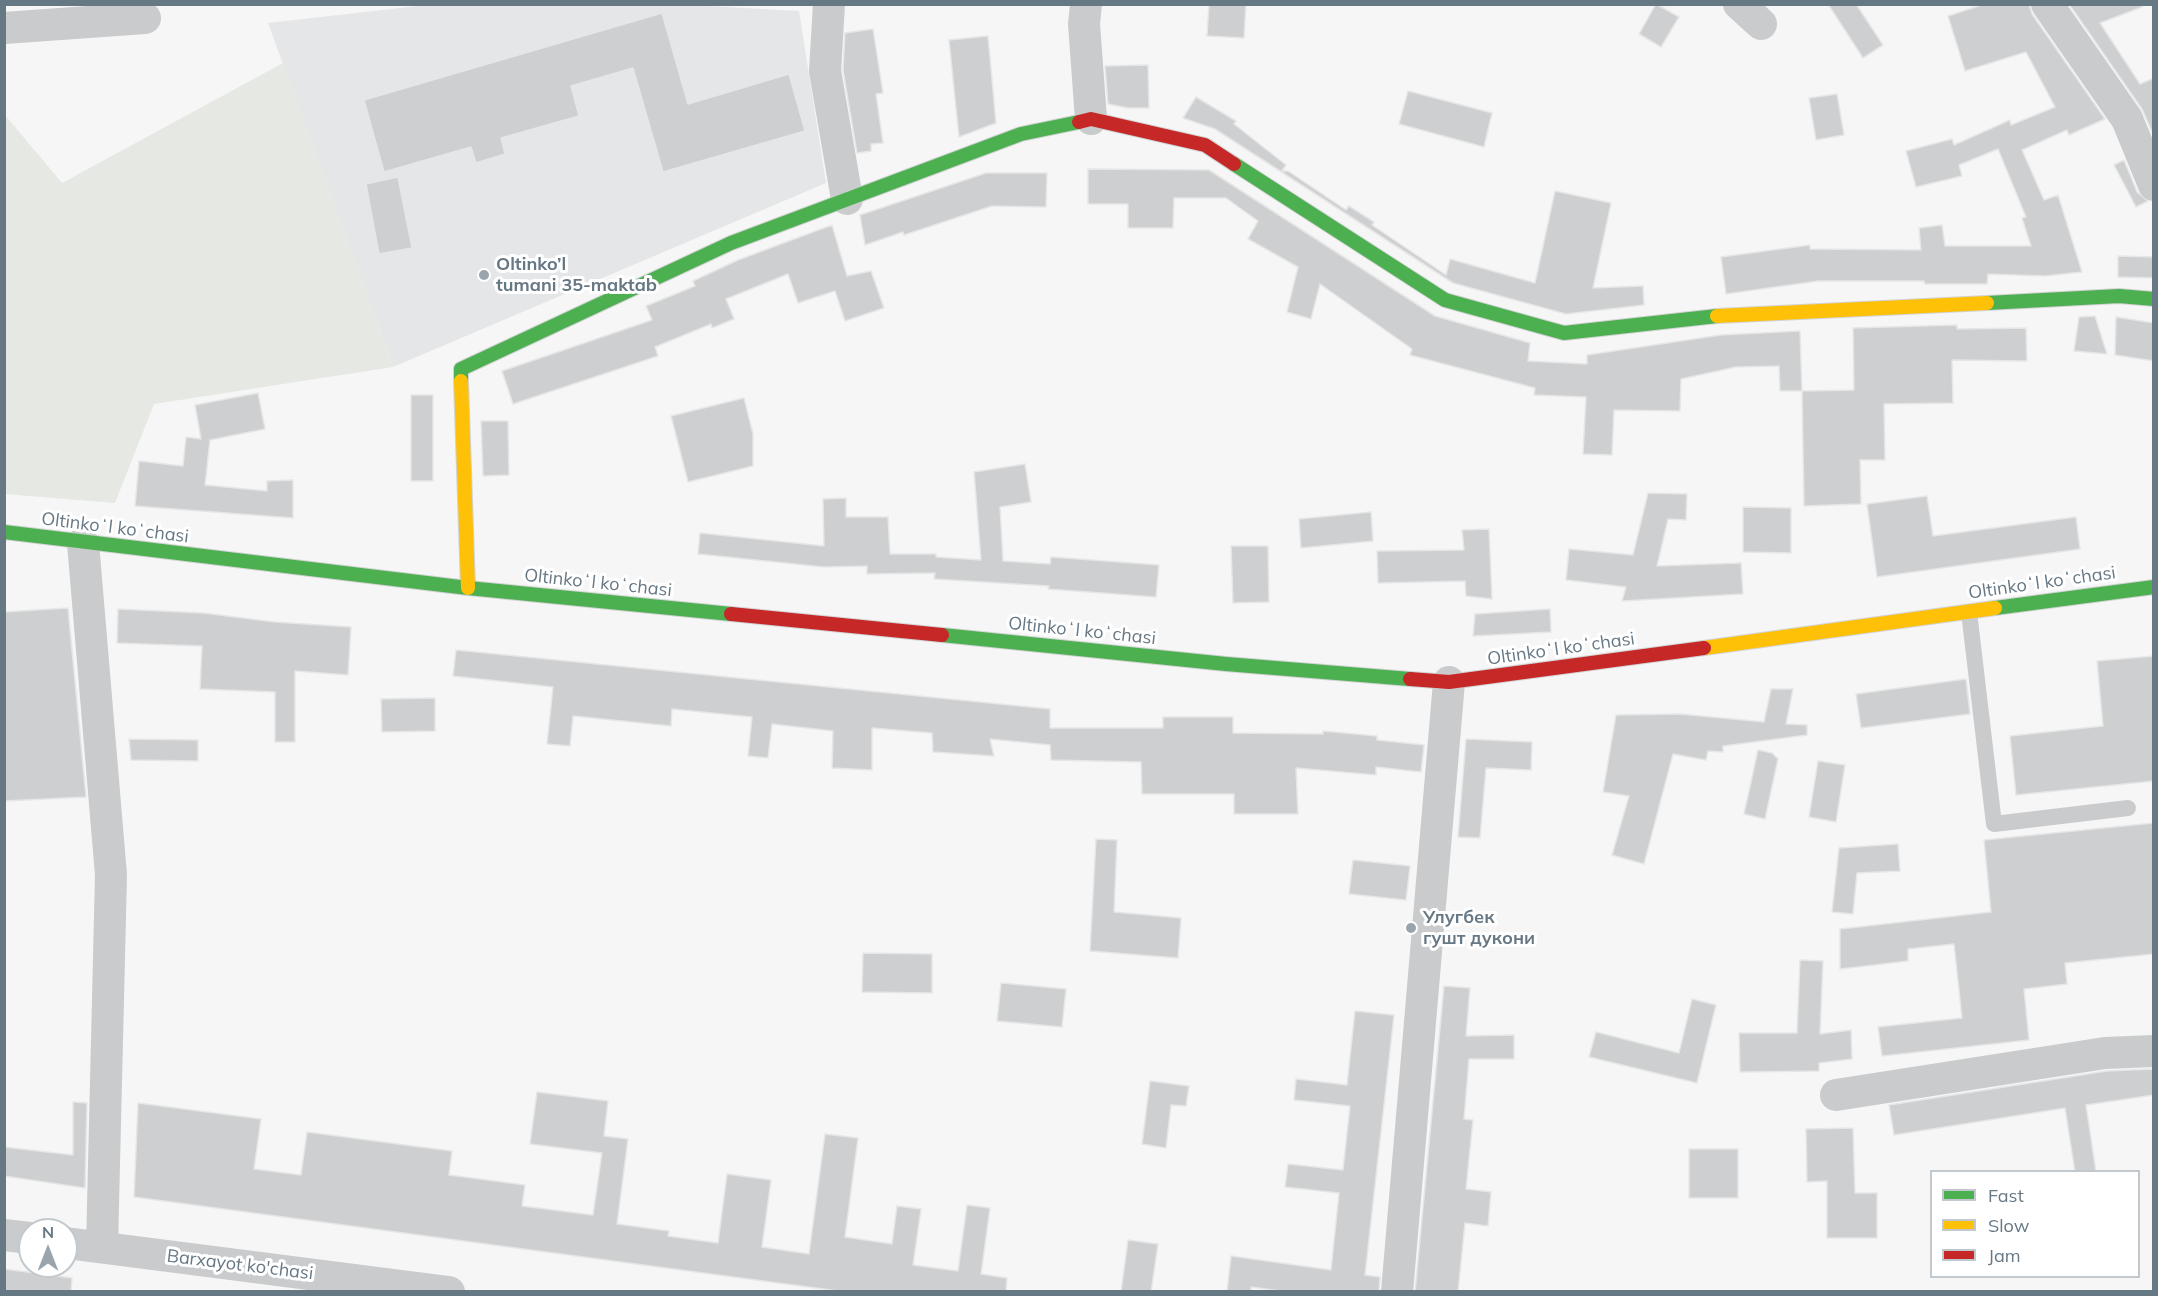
<!DOCTYPE html>
<html>
<head>
<meta charset="utf-8">
<style>
	body { margin:0 }
	#map { position:relative; width:2158px; height:1296px; overflow:hidden; background:#f6f6f6; font-family:Mulish,sans-serif }
	canvas { display:block }
	.frame { position:absolute; inset:0; border:6px solid #677885; pointer-events:none }
	.legend { position:absolute; left:1930px; top:1170px; width:210px; height:108px; box-sizing:border-box; background:#fff; border:2px solid #c2c9ce; margin:0; padding:8px 10px; list-style:none; font-size:18px; color:#677885 }
	.legend li { display:flex; align-items:center; gap:12px; height:30px }
	.legend b { width:30px; border:2px solid #c2c9ce }
	.north { position:absolute; left:18px; top:1218px; width:60px; height:60px; box-sizing:border-box; background:#fff; border:2px solid #c2c9ce; border-radius:50%; rotate:0deg; font-size:16px; font-weight:700; line-height:24px; text-align:center; color:#677885 }
	.north::after { content:''; display:block; margin:auto; width:21px; height:27px; background:#99a4ad; clip-path:polygon(50% 0,100% 100%,50% 72%,0 100%) }
</style>
</head>
<body>
<div id="map">
<canvas width="2158" height="1296"></canvas>
<div class="frame"></div>
<ul class="legend">
<li><b style="height:8px;background:#4caf50"></b>Fast</li>
<li><b style="height:8px;background:#ffc107"></b>Slow</li>
<li><b style="height:8px;background:#c62828"></b>Jam</li>
</ul>
<div class="north">N</div>
</div>
<script>
const g = document.querySelector('canvas').getContext('2d');
g.lineJoin = 'round';
function fillPath(path, color) { g.fillStyle = color; g.fill(path, 'evenodd'); }
const poly = rows => new Path2D(rows.map(r => 'M' + r).join(''));
function trace(path, color, width, dash) { g.strokeStyle = color; g.lineWidth = width; g.lineCap = dash ? 'butt' : 'round'; g.setLineDash(dash || []); g.stroke(path); }
function drawText(font, color, halo, rows, align = 'center') {
  g.font = font + ' Mulish,sans-serif'; g.lineWidth = 6; g.setLineDash([]); g.textBaseline = 'middle'; g.strokeStyle = halo; g.fillStyle = color; for (const [text, x, y, turn = 0] of rows) {
    g.save(); g.translate(x, y); g.rotate((+turn || 0) * Math.PI / 180); g.textAlign = isNaN(turn) ? turn : align; if (halo) g.strokeText(text, 0, 0); g.fillText(text, 0, 0); g.restore();
  }
}
const built = poly([
	[435,4,672,4,799,11,826,183,393,367,268,23]
]);
const green = poly([
	[283,63,393,367,154,404,115,503,5,494,5,115,62,183]
]);
const building = poly([
	[1209,4,1246,4,1244,38,1207,36,1209,4],
	[1656,4,1679,17,1661,47,1639,34,1656,4],
	[1828,4,1856,4,1883,45,1863,58,1828,4],
	[1985,4,2029,4,2032,14,2105,119,2069,135,2067,130,2022,150,2044,200,2058,195,2082,272,2045,276,1988,274,1987,284,1925,284,1924,281,1818,281,1726,294,1721,257,1810,245,1810,249,1921,250,1919,228,1942,225,1945,246,2031,246,2022,218,2026,217,1998,149,1959,165,1962,176,1916,187,1906,151,1952,139,1954,145,2010,120,2011,125,2055,107,2026,52,1965,71,1948,16,1985,4],
	[2069,4,2142,4,2142,7,2100,23,2140,84,2154,78,2154,136,2142,109,2069,4],
	[662,13,688,104,789,74,805,131,663,172,633,68,571,86,579,116,501,138,505,154,476,163,471,147,384,172,364,100,662,13],
	[873,29,883,93,876,94,883,143,871,144,871,151,857,153,843,70,845,33,873,29],
	[988,36,996,123,959,137,949,40,988,36],
	[1148,65,1149,108,1128,108,1108,104,1105,66,1148,65],
	[1408,91,1492,113,1484,147,1399,124,1408,91],
	[1837,94,1844,135,1816,140,1809,98,1837,94],
	[1196,97,1236,121,1234,124,1286,165,1282,171,1288,171,1346,210,1349,206,1374,222,1372,225,1446,275,1450,259,1535,283,1555,191,1611,203,1593,288,1643,286,1644,305,1566,314,1453,283,1215,129,1183,118,1196,97],
	[2124,160,2137,192,2148,201,2136,207,2114,165,2124,160],
	[1088,169,1209,170,1435,316,1530,343,1528,361,1587,364,1587,355,1721,335,1800,331,1802,391,1780,391,1779,366,1736,367,1681,379,1680,411,1614,410,1612,455,1583,454,1586,397,1534,395,1535,388,1410,355,1412,349,1320,284,1311,319,1287,312,1298,267,1248,239,1258,221,1226,198,1174,198,1173,228,1128,228,1128,204,1088,204,1088,169],
	[986,173,1047,173,1046,207,992,206,904,235,903,232,865,245,860,215,986,173],
	[398,177,412,248,379,254,366,184,398,177],
	[832,225,847,276,871,271,884,308,845,321,835,291,798,303,788,274,726,299,734,319,712,328,711,324,655,347,658,356,513,404,502,371,652,320,646,306,695,286,693,281,738,260,832,225],
	[2118,256,2154,257,2154,278,2118,277,2118,256],
	[2095,316,2107,354,2074,351,2079,317,2095,316],
	[2116,317,2154,323,2154,361,2115,355,2116,317],
	[1957,325,1957,329,2026,328,2027,361,1952,360,1953,403,1884,404,1885,460,1860,460,1861,504,1804,506,1802,391,1854,390,1853,328,1957,325],
	[258,393,265,429,210,440,205,485,267,491,267,481,293,480,293,518,135,506,139,461,183,466,186,437,201,439,195,405,258,393],
	[411,395,433,395,433,481,411,481,411,395],
	[744,398,753,434,753,466,688,482,671,416,744,398],
	[481,421,508,421,509,475,483,476,481,421],
	[1025,464,1031,502,1000,507,1003,561,1050,564,1051,557,1159,565,1156,597,1048,589,1049,586,934,579,935,573,867,574,867,566,824,567,698,554,700,533,824,546,823,499,846,498,846,517,888,517,890,554,936,554,936,557,981,560,974,472,1025,464],
	[1648,493,1687,494,1686,520,1668,519,1657,566,1741,563,1743,594,1622,601,1626,587,1566,580,1569,549,1633,555,1648,493],
	[1927,496,1933,536,2076,517,2080,549,1877,577,1867,504,1927,496],
	[1743,507,1791,508,1791,553,1743,552,1743,507],
	[1371,512,1373,541,1301,548,1299,519,1371,512],
	[1489,529,1492,599,1466,596,1465,581,1378,583,1377,551,1464,550,1462,530,1489,529],
	[1231,546,1268,546,1269,602,1233,603,1231,546],
	[68,608,86,797,4,801,4,612,68,608],
	[118,609,203,613,275,622,351,627,348,675,295,671,295,742,275,742,275,692,200,689,202,646,117,643,118,609],
	[1550,609,1551,632,1473,636,1475,614,1550,609],
	[456,650,1050,709,1050,728,1163,728,1163,717,1233,717,1233,733,1323,734,1323,731,1377,736,1377,740,1424,745,1421,772,1376,767,1376,775,1296,768,1298,814,1234,814,1234,794,1142,794,1141,762,1051,760,1050,745,990,739,994,756,933,752,932,733,872,728,872,770,832,768,833,731,772,724,768,758,748,756,752,717,672,709,671,726,573,716,570,746,547,744,553,687,453,676,456,650],
	[2154,656,2154,781,2016,795,2010,736,2103,726,2097,661,2154,656],
	[1966,679,1970,714,1861,728,1856,694,1966,679],
	[1771,689,1793,689,1786,724,1807,725,1807,735,1723,746,1723,752,1708,751,1706,760,1673,754,1644,864,1612,855,1629,796,1603,792,1616,715,1680,714,1764,722,1771,689],
	[435,698,435,731,382,732,381,699,435,698],
	[129,739,198,740,198,761,131,760,129,739],
	[1466,739,1532,742,1531,770,1486,768,1480,838,1458,837,1466,739],
	[1758,750,1772,753,1778,759,1765,819,1744,814,1758,750],
	[1818,761,1845,765,1836,822,1809,817,1818,761],
	[2154,823,2154,954,2065,963,2067,984,2024,989,2029,1040,1882,1056,1878,1027,1962,1018,1954,944,1908,949,1908,961,1840,969,1840,929,1991,912,1984,840,2154,823],
	[1096,839,1117,840,1114,912,1181,918,1178,958,1090,951,1096,839],
	[1898,844,1900,871,1857,873,1853,914,1832,912,1839,848,1898,844],
	[1353,860,1410,866,1406,900,1349,894,1353,860],
	[863,953,932,954,932,993,862,992,863,953],
	[1800,960,1823,961,1820,1034,1851,1030,1852,1059,1819,1063,1819,1071,1740,1072,1739,1033,1797,1033,1800,960],
	[1001,983,1066,989,1062,1027,997,1021,1001,983],
	[1444,986,1470,988,1466,1036,1514,1035,1514,1059,1469,1059,1464,1119,1473,1120,1466,1189,1491,1192,1488,1226,1465,1223,1458,1292,1415,1292,1444,986],
	[1692,999,1716,1005,1697,1083,1589,1057,1596,1032,1679,1053,1692,999],
	[1355,1011,1394,1015,1365,1275,1380,1277,1379,1292,1288,1292,1251,1287,1251,1292,1227,1292,1231,1256,1331,1270,1339,1193,1285,1187,1288,1164,1343,1170,1350,1106,1294,1100,1296,1079,1347,1085,1355,1011],
	[2154,1069,2154,1095,2086,1105,2096,1172,2075,1172,2065,1108,1894,1135,1889,1105,2107,1071,2154,1069],
	[1150,1081,1189,1086,1186,1106,1171,1105,1166,1148,1142,1144,1150,1081],
	[537,1092,608,1101,604,1136,628,1139,617,1224,669,1231,668,1236,718,1243,727,1174,771,1180,762,1247,809,1254,825,1134,858,1138,845,1237,892,1244,897,1206,921,1209,913,1265,958,1271,967,1205,990,1208,981,1274,1007,1278,1006,1292,846,1292,134,1197,138,1103,261,1119,254,1169,301,1175,307,1132,413,1146,452,1151,449,1175,525,1185,522,1206,593,1215,602,1153,530,1144,537,1092],
	[73,1102,87,1103,85,1188,4,1176,4,1147,73,1155,73,1102],
	[1853,1128,1855,1193,1877,1193,1877,1238,1827,1238,1827,1181,1807,1182,1806,1129,1853,1128],
	[1689,1149,1738,1149,1738,1198,1689,1198,1689,1149],
	[1128,1240,1158,1244,1151,1292,1121,1292,1128,1240],
	[4,1269,72,1278,71,1292,4,1292,4,1269]
]);
const lane = poly([
	[1969,612,1994,824,2128,808]
]);
const street = poly([
	[829,4,825,71,847,199],
	[1086,4,1084,24,1091,119],
	[1739,4,1761,24],
	[2047,4,2127,119,2154,185],
	[4,28,145,18],
	[83,543,111,875,102,1247],
	[1836,1095,2105,1053,2154,1051],
	[4,1235,30,1238],
	[66,1243,449,1292],
	[1397,1292,1449,682]
]);
const fast = poly([
	[1234,164,1445,300,1564,333,1717,316],
	[1987,303,2119,296,2154,299],
	[461,381,461,369,731,243,1021,134,1079,122],
	[4,532,468,588,731,614],
	[1995,608,2154,587],
	[942,635,1226,664,1410,679]
]);
const slow = poly([
	[1717,316,1987,303],
	[461,381,468,588],
	[1704,648,1995,608]
]);
const jam = poly([
	[1079,122,1091,119,1205,145,1234,164],
	[731,614,942,635],
	[1410,679,1449,682,1704,648]
]);
const markers = [
	[484,275,6,"#99a4ad"],
	[1411,928,6,"#99a4ad"]
];
const poiNames = [
	["Oltinko’l",496,265],
	["tumani 35-maktab",496,286],
	["Улугбек",1423,918],
	["гушт дукони",1423,939]
];
const streetNames = [
	["Oltinkoʻl koʻchasi",115,528,7],
	["Oltinkoʻl koʻchasi",598,583,6],
	["Oltinkoʻl koʻchasi",2042,583,-8],
	["Oltinkoʻl koʻchasi",1082,631,6],
	["Oltinkoʻl koʻchasi",1561,649,-8],
	["Barxayot ko'chasi",240,1265,7]
];
fillPath(built, '#e5e6e7');
fillPath(green, '#e5e8e3');
fillPath(building, '#cdcfd0');
trace(building, '#e6e6e6', 1.5);
trace(fast, '#d2d3d4', 16);
trace(slow, '#d2d3d4', 16);
trace(jam, '#d2d3d4', 16);
trace(lane, '#c9cbcc', 16);
trace(street, '#c9cbcc', 32);
trace(fast, '#4caf50', 14);
trace(slow, '#ffc107', 14);
trace(jam, '#c62828', 14);
for (const [x, y, r, color] of markers) { const dot = new Path2D(); dot.arc(x, y, r, 0, 2 * Math.PI); g.fillStyle = color; g.fill(dot); trace(dot, '#fff', 2); }
drawText('bold 18px', '#677885', '#fff', poiNames, 'left');
drawText('18px', '#677885', '#fff', streetNames);
</script>
</body>
</html>
